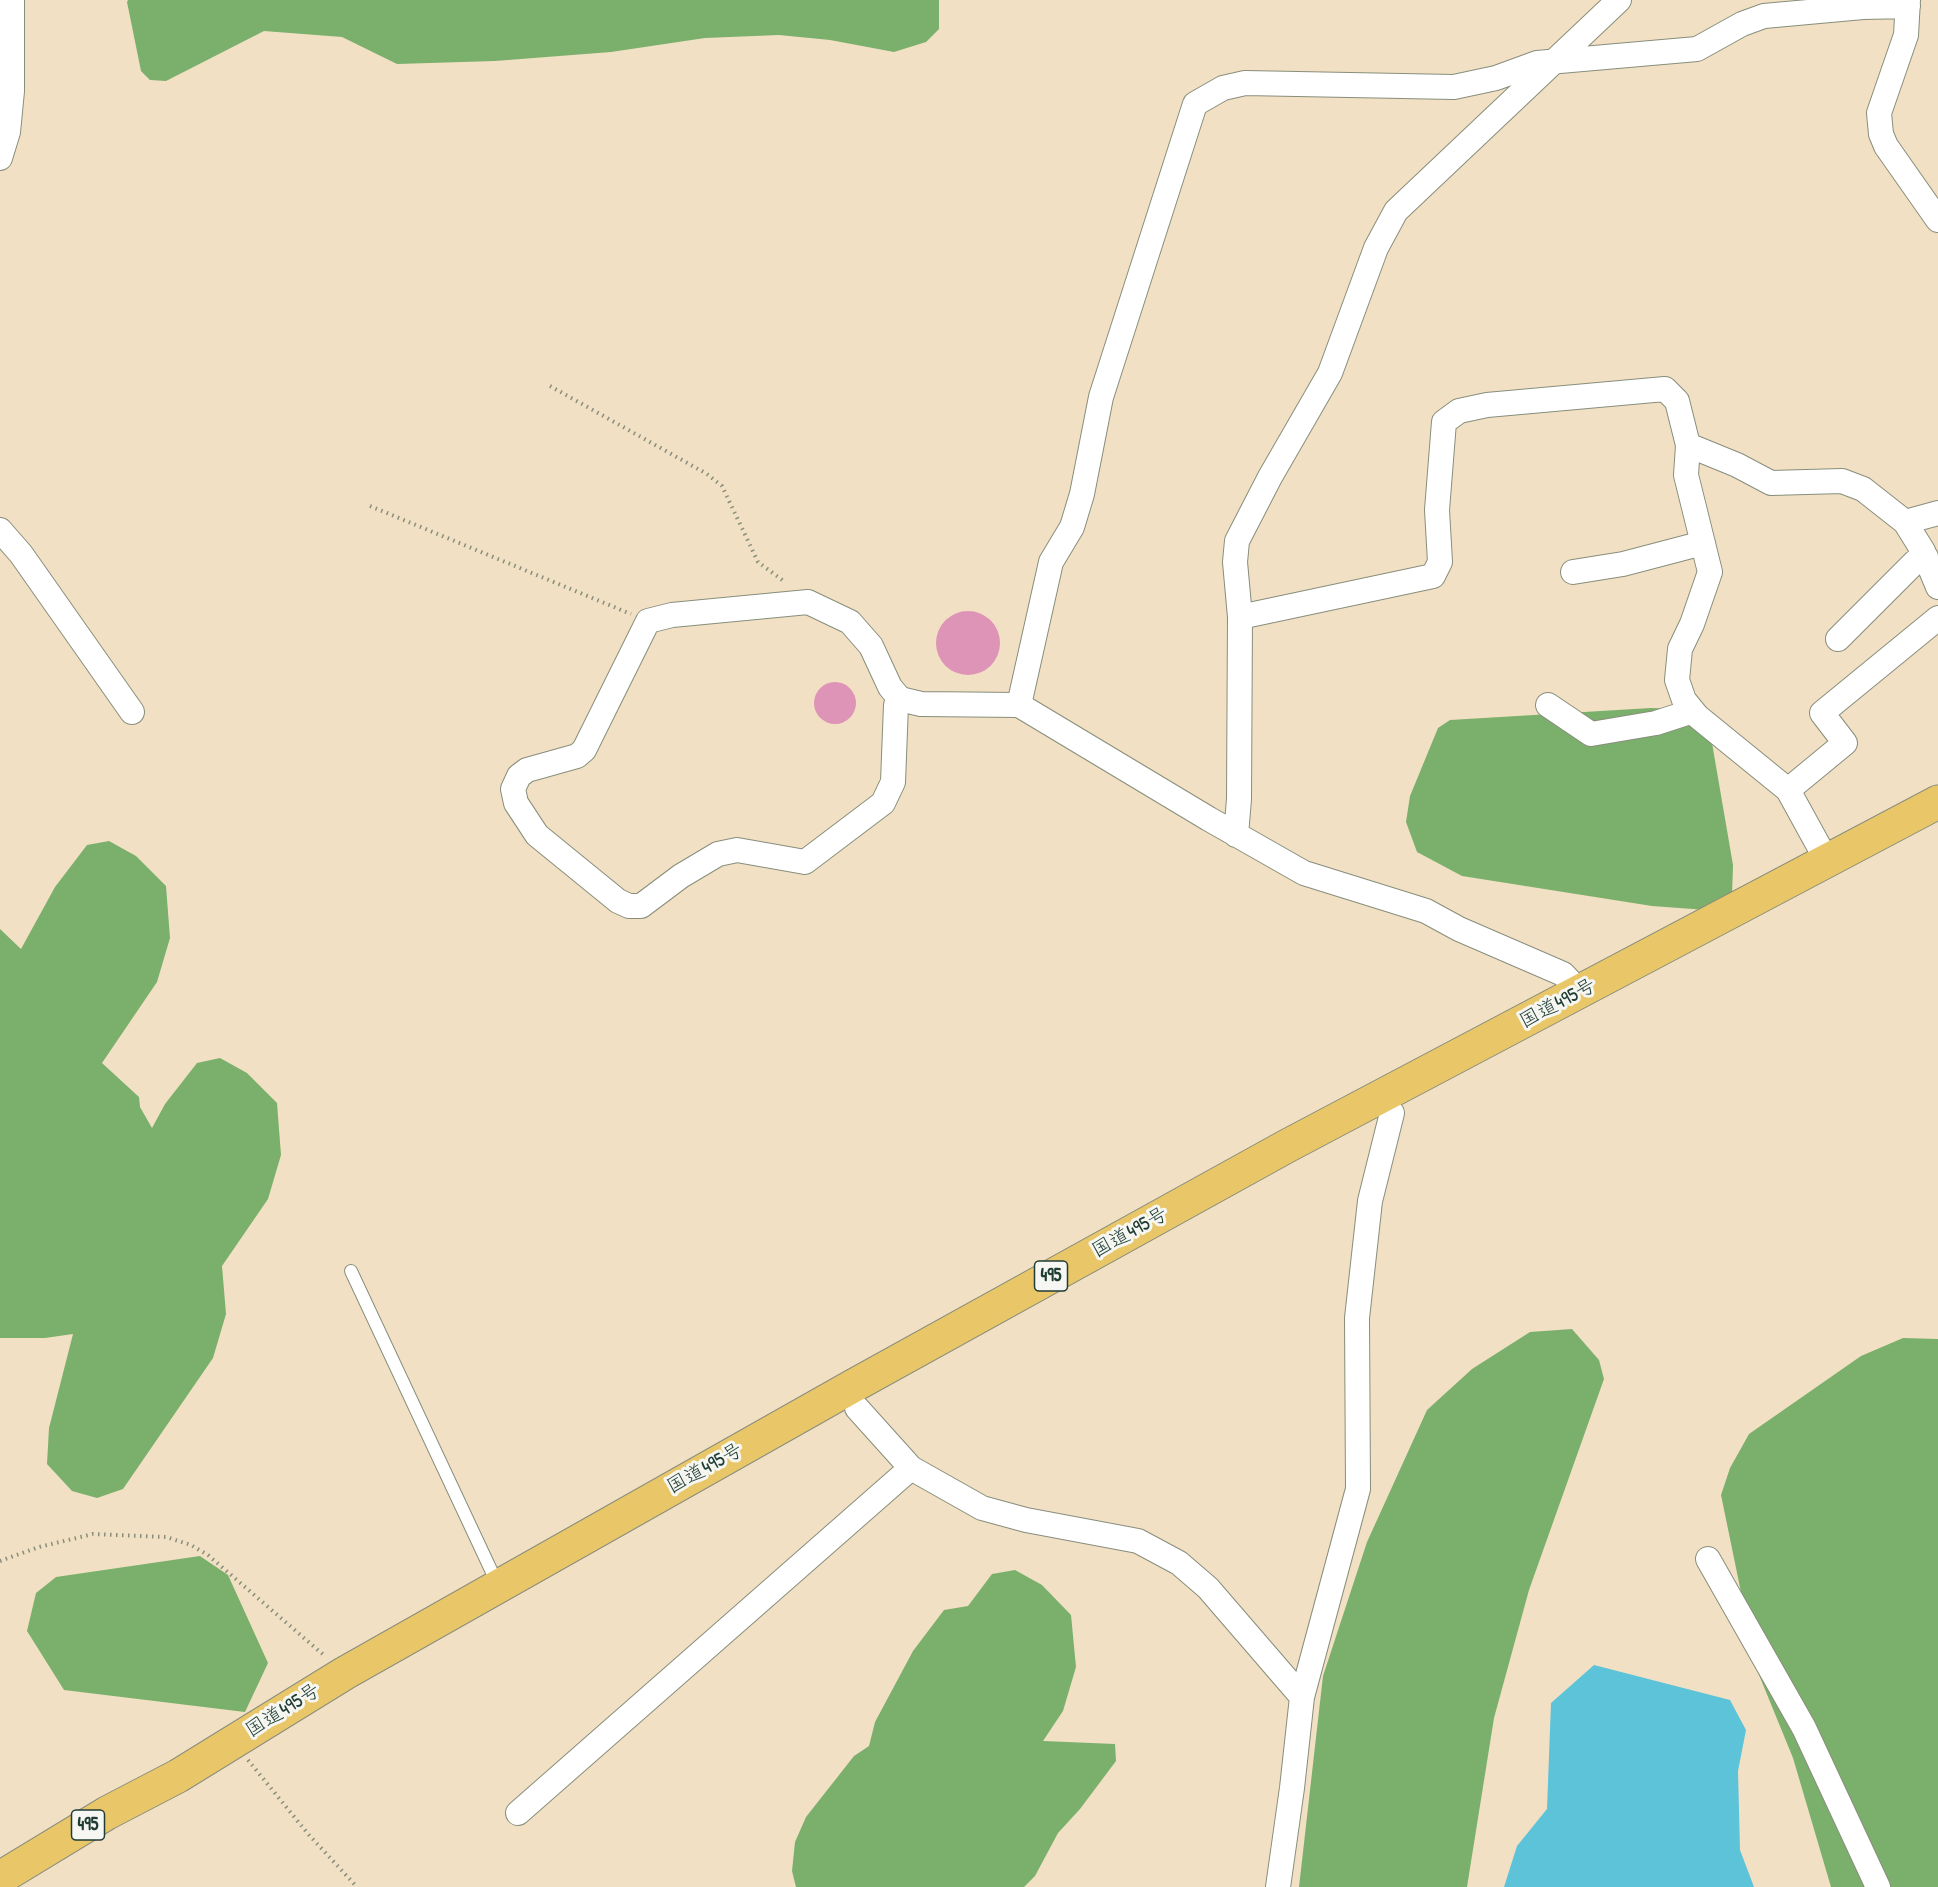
<!DOCTYPE html>
<html>
<head>
<meta charset="utf-8">
<style>
	body { margin:0 }
	canvas { display:block; background:#f1e0c3 }
</style>
</head>
<body>
<canvas width="1938" height="1887"></canvas>
<script>
const g = document.querySelector('canvas').getContext('2d');
g.lineJoin = 'round';
function fillPath(path, color) { g.fillStyle = color; g.fill(path, 'evenodd'); }
const poly = rows => new Path2D(rows.map(r => 'M' + r).join(''));
function trace(path, color, width, dash) { g.strokeStyle = color; g.lineWidth = width; g.lineCap = dash ? 'butt' : 'round'; g.setLineDash(dash || []); g.stroke(path); }
function drawText(font, color, halo, rows, align = 'center') {
  g.font = font + ' "Patrick Hand","Klee One",sans-serif'; g.lineWidth = 6; g.setLineDash([]); g.textBaseline = 'middle'; g.strokeStyle = halo; g.fillStyle = color; for (const [text, x, y, turn = 0] of rows) {
    g.save(); g.translate(x, y); g.rotate((+turn || 0) * Math.PI / 180); g.textAlign = isNaN(turn) ? turn : align; if (halo) g.strokeText(text, 0, 0); g.fillText(text, 0, 0); g.restore();
  }
}
const forest = poly([
	[128,0,939,0,939,29,926,42,894,52,830,40,779,35,705,38,611,52,495,61,397,64,342,37,264,31,166,81,150,80,141,71,127,2],
	[1651,708,1686,709,1712,743,1733,865,1732,896,1720,911,1652,906,1462,876,1417,852,1406,822,1410,796,1438,728,1450,720],
	[109,841,136,856,166,886,170,938,157,982,102,1063,139,1097,140,1107,152,1128,165,1104,197,1063,220,1058,247,1073,277,1103,281,1155,268,1199,222,1266,226,1314,213,1358,123,1489,97,1498,72,1491,47,1464,49,1428,73,1334,45,1338,0,1338,0,929,21,949,55,887,87,845],
	[1572,1329,1599,1360,1604,1379,1529,1590,1494,1718,1467,1887,1299,1887,1323,1676,1367,1542,1427,1410,1472,1369,1530,1332],
	[1903,1338,1938,1339,1938,1887,1831,1887,1793,1758,1757,1670,1721,1495,1730,1468,1749,1434,1861,1356],
	[200,1556,228,1575,268,1663,245,1712,64,1690,27,1631,36,1593,56,1577],
	[1015,1570,1042,1585,1071,1615,1076,1667,1063,1711,1043,1741,1115,1744,1116,1761,1080,1809,1058,1833,1035,1876,1024,1887,796,1887,792,1871,795,1842,806,1817,854,1756,869,1746,875,1722,913,1651,944,1610,968,1606,992,1574]
]);
const water = poly([
	[1594,1665,1730,1700,1746,1730,1738,1771,1740,1850,1754,1887,1504,1887,1517,1846,1547,1809,1551,1703]
]);
const building = poly([
	'936 643a32 32 0 1 1 64 0a32 32 0 1 1-64 0Z',
	'814 703a21 21 0 1 1 42 0a21 21 0 1 1-42 0Z'
]);
const path = poly([
	[550,386,707,474,722,486,758,562,785,582],
	[370,506,631,614],
	[0,1561,39,1547,93,1534,166,1537,191,1545,208,1555,326,1657],
	[248,1760,309,1835,357,1887]
]);
const lane = poly([
	[351,1271,498,1585]
]);
const street = poly([
	[1908,0,1906,35,1879,113,1881,134,1886,146,1938,220],
	[0,158,8,132,12,91,12,0],
	[1688,445,1686,475,1710,572,1692,624,1680,649,1677,680,1684,700,1697,716,1788,790,1827,861],
	[1905,522,1938,513],
	[0,530,21,554,132,712],
	[1573,572,1623,564,1703,543],
	[1240,617,1433,576,1440,562,1437,510,1444,422,1459,411,1487,405,1665,389,1677,401,1688,445,1737,465,1771,483,1842,481,1863,489,1905,522,1923,551,1938,587],
	[1838,639,1915,562,1926,557],
	[900,699,896,705,893,782,883,803,805,862,737,850,718,854,681,876,641,906,629,906,618,901,537,835,516,803,513,789,519,776,527,770,577,756,584,750,648,621,672,615,808,602,850,622,871,646,890,687,900,699,921,704,1019,705,1209,819,1304,873,1426,911,1459,929,1563,974,1580,992],
	[1019,705,1051,562,1072,527,1082,494,1101,397,1195,104,1223,88,1245,83,1454,87,1496,78,1537,63,1697,49,1742,24,1764,16,1863,7,1908,6],
	[1548,705,1591,734,1656,723,1693,711],
	[1788,790,1845,743,1822,713,1938,618],
	[1236,835,1239,799,1240,617,1235,562,1237,541,1270,477,1330,373,1376,248,1396,211,1619,0],
	[857,1408,911,1468,982,1508,1026,1520,1138,1541,1179,1563,1208,1588,1302,1697],
	[1708,1559,1804,1728,1878,1887],
	[518,1813,911,1468],
	[1278,1887,1292,1788,1302,1697,1358,1489,1357,1318,1370,1201,1392,1113]
]);
const highway = poly([
	[0,1878,107,1813,178,1776,345,1673,853,1386,1287,1146,1938,802]
]);
const shields = [
	[1051,1276,33],
	[88,1825,33]
];
const shieldNames = [
	["495",1051,1276],
	["495",88,1825]
];
const streetNames = [
	["国道495号",1558,1004,-28],
	["国道495号",1130,1233,-29],
	["国道495号",705,1469,-29],
	["国道495号",283,1711,-32]
];
fillPath(forest, '#7bb06c');
fillPath(water, '#5cc3d9');
fillPath(building, '#de94b6');
trace(lane, '#888e7c', 14);
trace(street, '#888e7c', 26);
trace(highway, '#888e7c', 35);
trace(path, '#888e7c', 4, [1.5, 4.5]);
trace(lane, '#fff', 12);
trace(street, '#fff', 24);
trace(highway, '#e9c769', 33);
for (const [x, y, w] of shields) { const box = new Path2D(); box.roundRect(x - w / 2, y - 15, w, 30, 4.5); g.fillStyle = '#f6f6f2'; g.fill(box); trace(box, '#1f3d34', 1.5); }
drawText('bold 18px', '#1f3d34', null, shieldNames);
drawText('20px', '#1f3d34', '#f6f6f2', streetNames);
</script>
</body>
</html>
